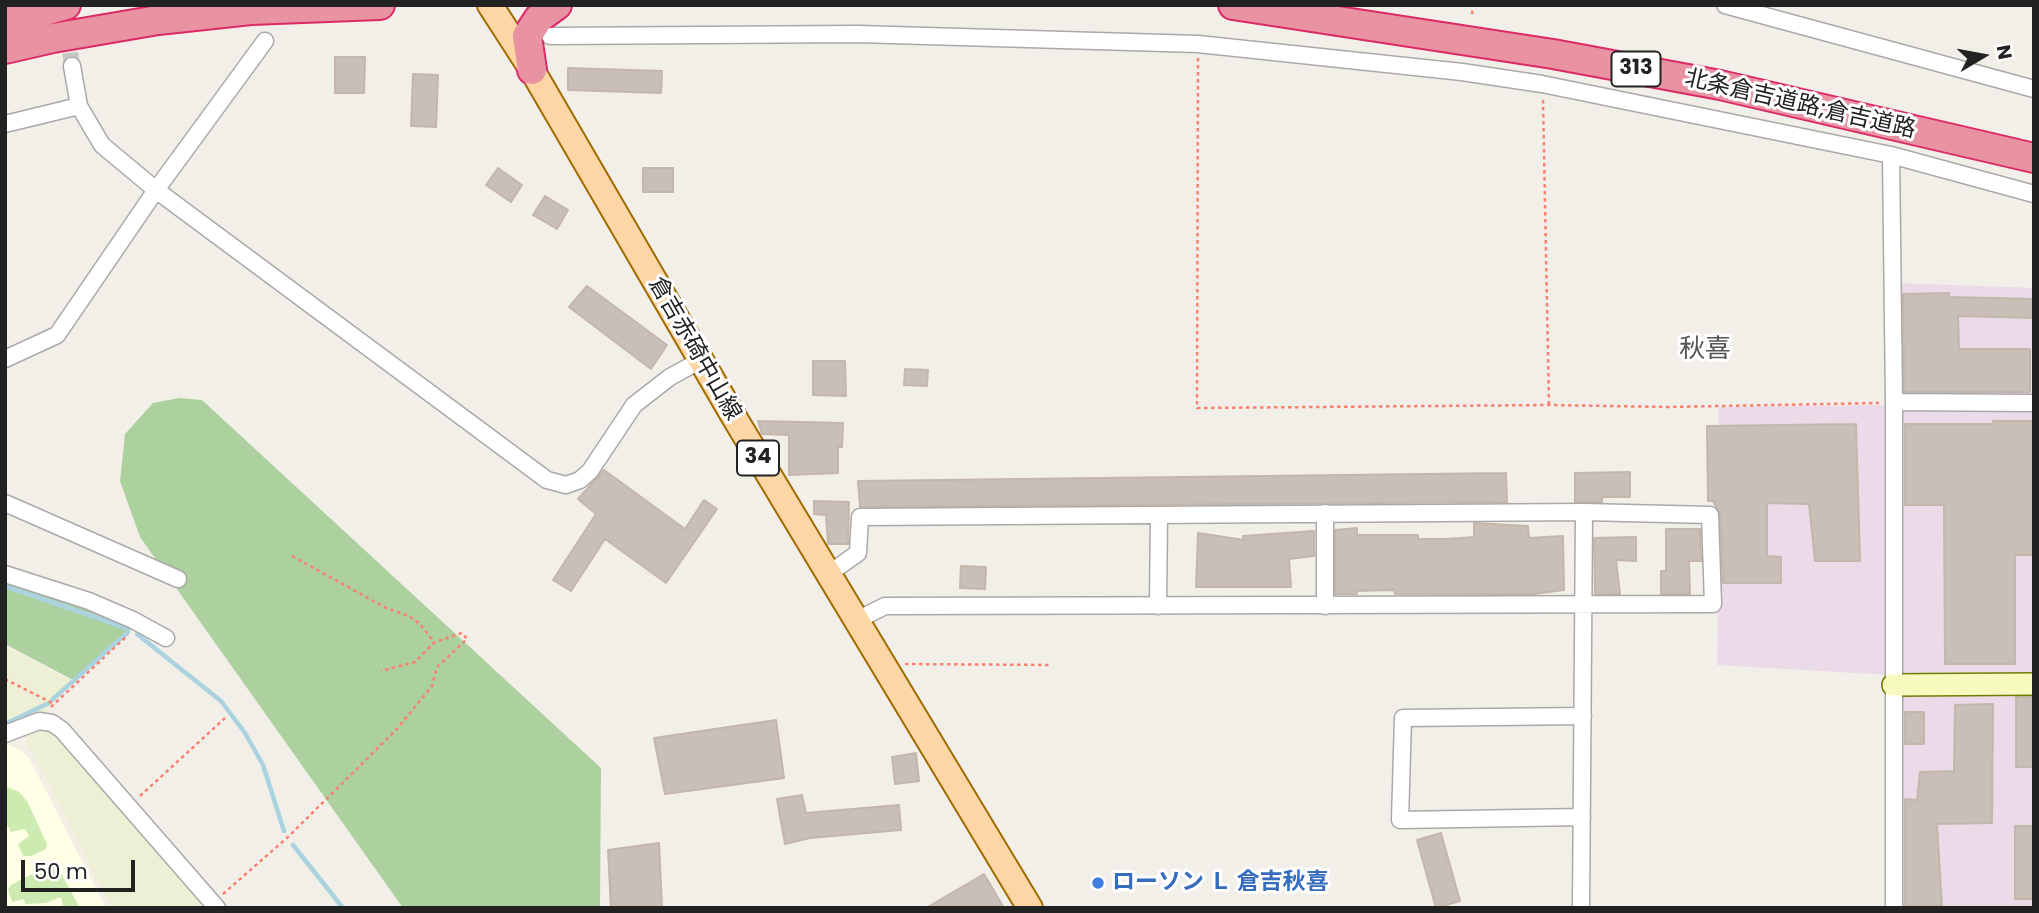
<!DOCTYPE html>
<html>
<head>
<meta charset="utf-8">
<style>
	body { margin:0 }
	#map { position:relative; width:2039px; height:913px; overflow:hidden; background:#f2efe9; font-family:Poppins,sans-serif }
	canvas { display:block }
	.frame { position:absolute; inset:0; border:7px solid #222; pointer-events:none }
	.north { position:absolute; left:1948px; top:21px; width:70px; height:70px; -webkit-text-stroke:5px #fff; paint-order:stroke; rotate:80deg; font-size:19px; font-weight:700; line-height:28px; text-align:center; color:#222 }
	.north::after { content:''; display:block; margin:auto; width:24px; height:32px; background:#222; clip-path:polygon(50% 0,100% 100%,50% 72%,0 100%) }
	.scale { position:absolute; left:21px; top:860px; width:114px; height:32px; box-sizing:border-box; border:4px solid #222; border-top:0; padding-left:9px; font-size:21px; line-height:24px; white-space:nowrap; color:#222; -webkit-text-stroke:5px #fff; paint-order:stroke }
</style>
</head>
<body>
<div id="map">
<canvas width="2039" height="913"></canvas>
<div class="frame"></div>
<div class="north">N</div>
<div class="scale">50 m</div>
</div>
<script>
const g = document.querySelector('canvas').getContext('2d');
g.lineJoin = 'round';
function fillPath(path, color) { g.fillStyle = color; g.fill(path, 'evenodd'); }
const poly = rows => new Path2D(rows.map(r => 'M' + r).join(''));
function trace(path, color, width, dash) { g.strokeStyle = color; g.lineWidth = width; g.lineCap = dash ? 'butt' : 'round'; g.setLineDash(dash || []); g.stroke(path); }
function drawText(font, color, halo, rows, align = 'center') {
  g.font = font + ' Poppins,"Noto Sans JP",sans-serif'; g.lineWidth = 6; g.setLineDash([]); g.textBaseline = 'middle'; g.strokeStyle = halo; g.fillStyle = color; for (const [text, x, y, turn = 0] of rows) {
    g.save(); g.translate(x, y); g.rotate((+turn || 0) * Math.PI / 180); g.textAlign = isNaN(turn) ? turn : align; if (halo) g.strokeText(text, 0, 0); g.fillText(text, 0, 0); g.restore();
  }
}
const industrial = poly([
	[1899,283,2034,288,2034,908,1899,908,1889,675,1717,665,1719,407,1888,405,1904,393,1904,314,1898,314]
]);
const education = poly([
	[5,744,21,750,29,758,106,908,5,908]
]);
const farmland = poly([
	[5,646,74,682,47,709,48,717,5,731],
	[49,727,209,908,111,908,27,743,25,734,30,728]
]);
const grass = poly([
	[5,786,19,792,27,801,47,844,46,849,31,856,23,856,18,844,29,836,25,829,11,832,5,821],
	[57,866,80,908,63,908,61,897,46,903,25,904,24,899,12,902,8,889,11,885,46,867]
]);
const forest = poly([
	[179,398,202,400,601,768,600,908,403,908,140,537,120,481,125,434,153,403],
	[5,578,135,626,73,680,5,644]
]);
const stream = poly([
	[5,586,129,629],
	[137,634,221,701,245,733,263,765,284,831],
	[52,700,128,632],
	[5,724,49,703],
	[293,845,343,908]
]);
const building = poly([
	[335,57,365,57,364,93,335,93,335,57],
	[568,68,662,71,661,93,568,90,568,68],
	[413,74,438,75,436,127,411,126,413,74],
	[498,168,522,185,511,202,486,185,498,168],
	[643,168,673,168,673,192,643,192,643,168],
	[545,196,568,210,557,229,533,215,545,196],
	[587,286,667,345,651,369,569,307,587,286],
	[1949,293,1949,297,2034,299,2034,318,1958,316,1959,349,2030,349,2030,392,1904,392,1903,294,1949,293],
	[813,361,845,361,846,396,813,395,813,361],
	[905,369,928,370,927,386,904,385,905,369],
	[758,421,843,423,842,447,838,447,838,473,789,475,789,435,762,434,758,421],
	[1993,421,2034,421,2034,555,2015,555,2015,664,1945,664,1944,505,1905,505,1905,424,1993,424,1993,421],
	[1856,424,1860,561,1815,561,1809,504,1767,503,1767,556,1781,557,1781,583,1723,583,1720,514,1713,501,1708,501,1707,426,1856,424],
	[604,470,685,529,704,500,717,509,666,583,605,539,571,591,553,580,596,514,578,499,604,470],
	[1630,472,1630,497,1602,497,1602,502,1575,502,1575,473,1630,472],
	[1506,473,1507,502,860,507,858,481,1506,473],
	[814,501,849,502,848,544,828,544,826,515,814,514,814,501],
	[1474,523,1528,526,1529,538,1563,536,1564,590,1533,594,1395,594,1394,590,1356,591,1357,594,1335,594,1335,530,1357,528,1357,535,1418,535,1418,539,1447,539,1474,537,1474,523],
	[1666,529,1700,529,1701,561,1689,561,1690,594,1661,594,1661,571,1666,571,1666,529],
	[1314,531,1314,556,1289,559,1291,587,1196,587,1198,533,1244,540,1243,536,1314,531],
	[1636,537,1636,561,1616,560,1620,594,1595,594,1594,538,1636,537],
	[961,566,986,567,985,589,960,588,961,566],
	[2016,697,2034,697,2034,767,2016,767,2016,697],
	[1993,704,1992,823,1937,824,1942,906,1905,906,1905,799,1917,800,1920,772,1954,771,1955,705,1993,704],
	[1905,712,1924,712,1924,744,1905,744,1905,712],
	[776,720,784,778,665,794,654,738,776,720],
	[916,753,919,781,895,784,892,757,916,753],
	[802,795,806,813,899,805,901,830,810,838,785,844,777,799,802,795],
	[2015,826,2034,826,2034,899,2015,899,2015,826],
	[1441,833,1460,901,1436,908,1417,840,1441,833],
	[659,843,662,908,611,908,608,850,659,843],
	[984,874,1004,908,926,908,984,874]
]);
const streetTunnel = poly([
	[67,29,72,66]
]);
const path = poly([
	[1472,14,1473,5],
	[1198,58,1197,408,1549,405,1668,407,1879,403],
	[1543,100,1549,405],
	[292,556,386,608,409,616,420,624,434,642],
	[905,664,1052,665],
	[5,679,54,704],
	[51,707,128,635],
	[140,796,225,718],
	[223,894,288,837,397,729,432,686,437,667,467,639,462,633,435,642,415,662,381,671]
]);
const street = poly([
	[1725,5,2034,89],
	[550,36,858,34,1198,44,1462,72,1542,84,1891,155,2034,194],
	[72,66,79,106,102,145,156,190,547,480,566,485,580,480,590,471,634,405,670,377,701,360],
	[5,124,79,106],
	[1891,155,1894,402,1894,908],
	[5,359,57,335,156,190,265,41],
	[1894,402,2034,403],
	[5,503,178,579],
	[5,574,89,601,133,620,166,638],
	[827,575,858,553,860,517,1584,512,1710,515,1713,604,885,606,855,621],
	[1158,606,1159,515],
	[1325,606,1325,513],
	[5,734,39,721,52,723,62,730,217,908],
	[1582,817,1400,820,1403,718,1583,716],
	[1581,908,1584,512]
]);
const secondary = poly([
	[1893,685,2034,684]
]);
const primary = poly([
	[490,5,532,70,734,417,1030,908]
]);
const highway = poly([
	[1233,5,1553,54,1720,85,2034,158],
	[5,22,66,5],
	[5,49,53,38,158,20,251,10,380,5],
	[532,70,527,36,539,18,557,5]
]);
const markers = [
	[1098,883,7,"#3f7fe0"]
];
const shields = [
	[1636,69,49],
	[758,458,42]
];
const shieldNames = [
	["313",1636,69],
	["34",758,458]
];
const streetNames = [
	["北条倉吉道路;倉吉道路",1800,105,13],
	["倉吉赤碕中山線",694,349,60]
];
const shopNames = [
	["ローソン Ｌ 倉吉秋喜",1112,883]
];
const quarterNames = [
	["秋喜",1705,350]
];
fillPath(industrial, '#ebdbe8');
fillPath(education, '#ffffe5');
fillPath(farmland, '#eef0d5');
fillPath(grass, '#cdebb0');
fillPath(forest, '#add19e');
trace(stream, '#aad3df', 4.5);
fillPath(building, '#c7bfb8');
trace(building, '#c4b6ab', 2);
trace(streetTunnel, '#c8c6c1', 16, [16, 8]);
trace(street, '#a9a9a9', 19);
trace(secondary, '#707d05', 24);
trace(primary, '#a06b00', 28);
trace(highway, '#dc2a67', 32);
trace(path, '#fa8072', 2.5, [3.5, 3.5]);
trace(street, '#fff', 16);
trace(secondary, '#f7fabf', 21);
trace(primary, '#fcd6a4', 24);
trace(highway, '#e892a2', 28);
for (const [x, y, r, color] of markers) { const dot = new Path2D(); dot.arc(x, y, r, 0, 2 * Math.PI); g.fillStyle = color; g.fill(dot); trace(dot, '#fff', 2.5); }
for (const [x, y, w] of shields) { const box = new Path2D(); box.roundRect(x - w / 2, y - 17.5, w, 35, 5); g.fillStyle = '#fff'; g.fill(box); trace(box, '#222', 2); }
drawText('bold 21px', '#222', null, shieldNames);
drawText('23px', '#222', '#fff', streetNames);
drawText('bold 23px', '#366cbe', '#fff', shopNames, 'left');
drawText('26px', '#555', '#fff', quarterNames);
</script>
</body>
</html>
